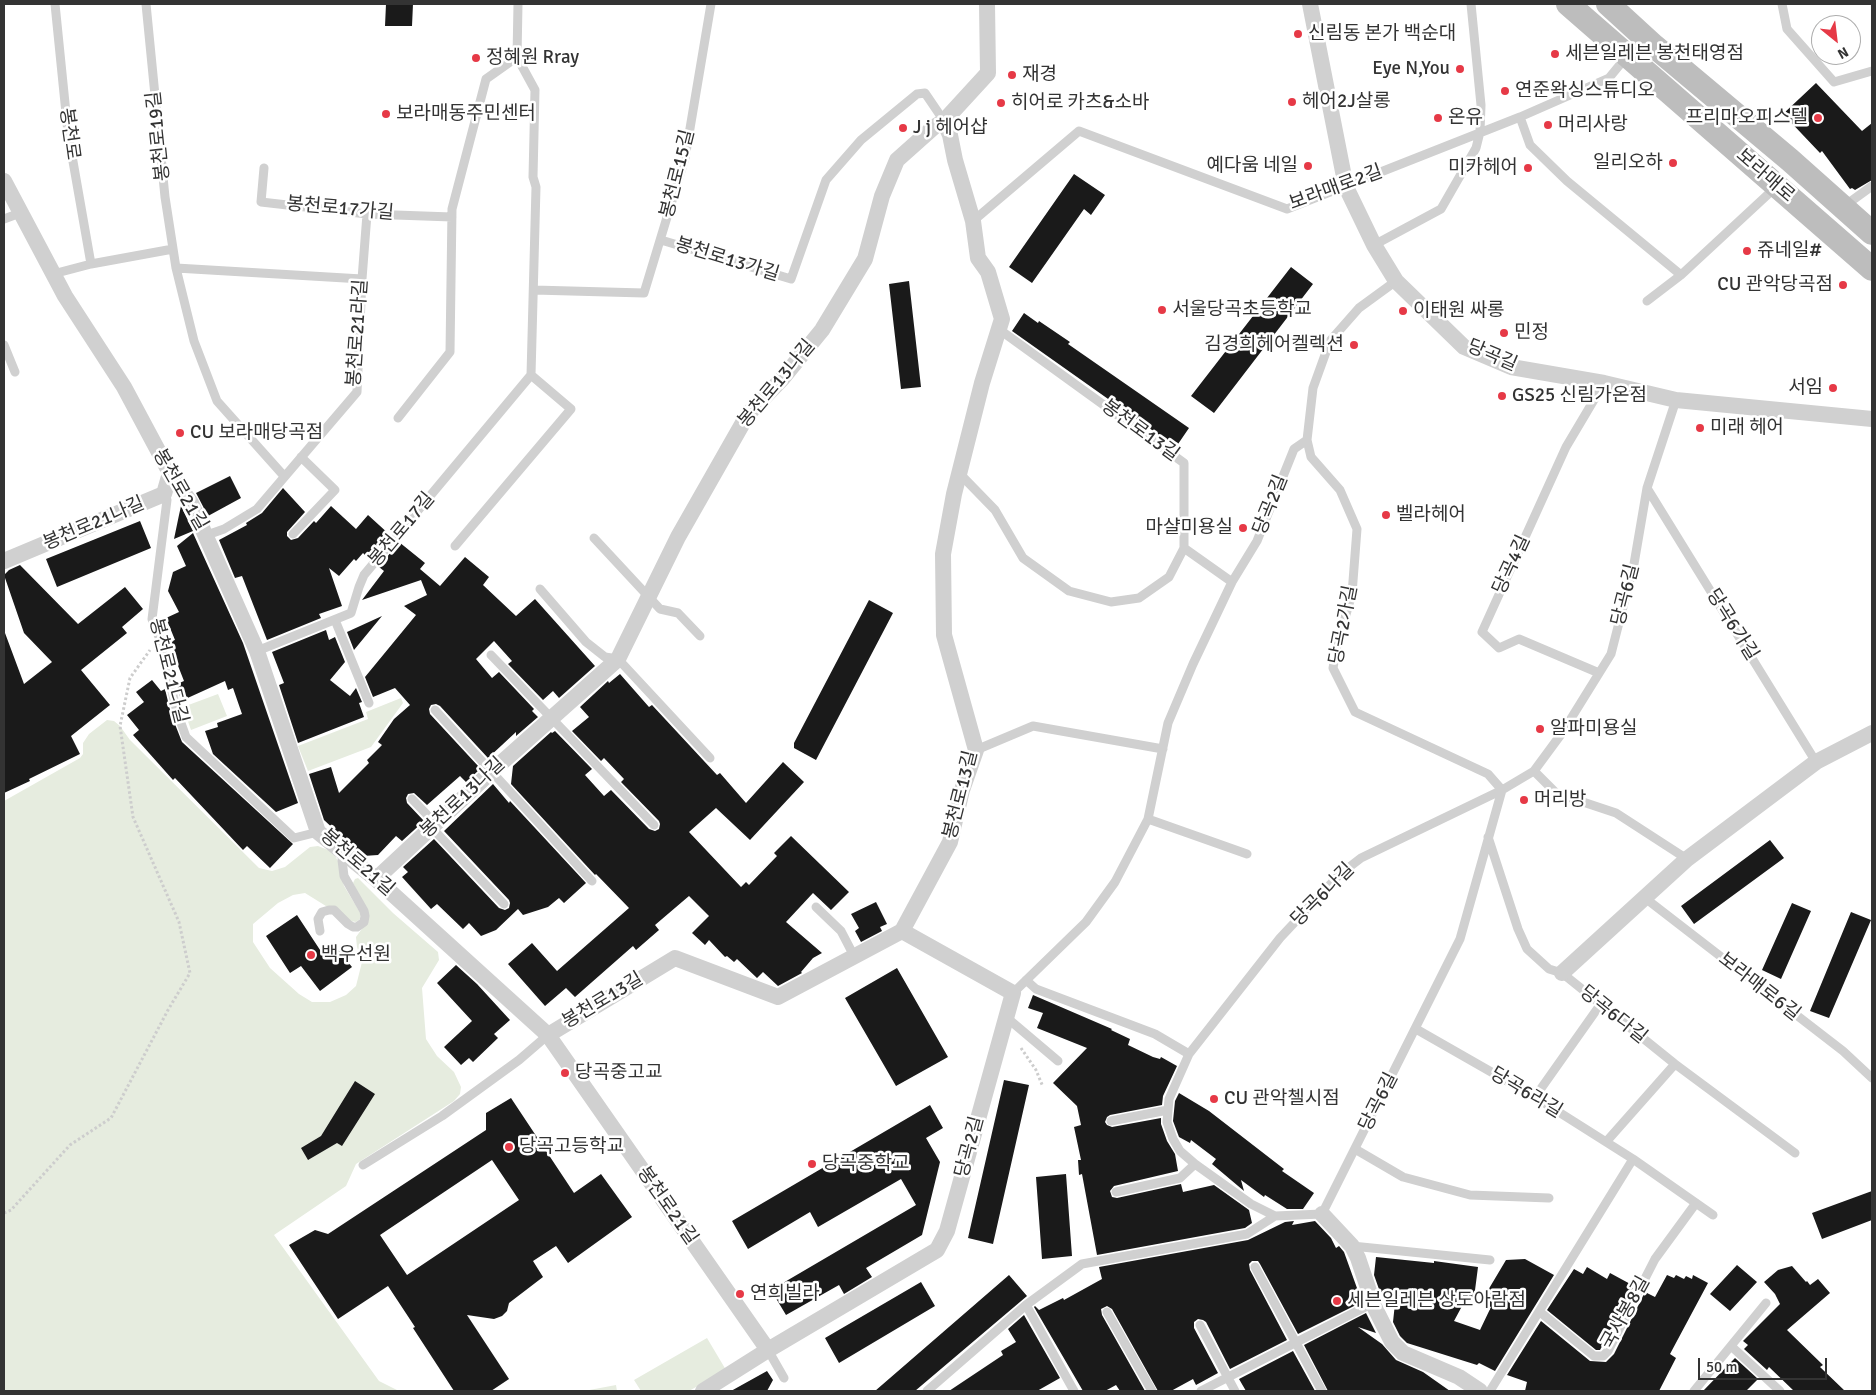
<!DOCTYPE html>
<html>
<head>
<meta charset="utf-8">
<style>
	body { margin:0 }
	#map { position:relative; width:1876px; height:1395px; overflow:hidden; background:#fff; font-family:Signika,sans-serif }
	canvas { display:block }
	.frame { position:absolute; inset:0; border:5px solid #333; pointer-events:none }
	.north { position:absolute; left:1811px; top:15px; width:50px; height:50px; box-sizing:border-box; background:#fff; border:1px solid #adadad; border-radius:50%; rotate:151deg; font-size:14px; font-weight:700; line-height:20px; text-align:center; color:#333 }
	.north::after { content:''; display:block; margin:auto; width:18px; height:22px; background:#e63946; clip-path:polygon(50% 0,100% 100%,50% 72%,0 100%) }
	.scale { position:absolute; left:1698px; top:1358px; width:129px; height:22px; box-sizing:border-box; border:2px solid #333; border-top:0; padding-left:6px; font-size:15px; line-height:18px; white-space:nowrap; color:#333; -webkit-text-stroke:4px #fff; paint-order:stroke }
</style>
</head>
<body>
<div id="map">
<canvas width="1876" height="1395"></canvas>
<div class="frame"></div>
<div class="north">N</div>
<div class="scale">50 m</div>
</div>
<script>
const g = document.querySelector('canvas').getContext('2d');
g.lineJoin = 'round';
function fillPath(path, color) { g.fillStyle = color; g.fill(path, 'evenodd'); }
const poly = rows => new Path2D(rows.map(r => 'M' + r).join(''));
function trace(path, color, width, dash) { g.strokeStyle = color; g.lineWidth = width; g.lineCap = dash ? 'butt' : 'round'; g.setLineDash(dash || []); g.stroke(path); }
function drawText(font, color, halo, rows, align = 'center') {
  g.font = font + ' Signika,"Noto Sans KR",sans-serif'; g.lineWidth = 5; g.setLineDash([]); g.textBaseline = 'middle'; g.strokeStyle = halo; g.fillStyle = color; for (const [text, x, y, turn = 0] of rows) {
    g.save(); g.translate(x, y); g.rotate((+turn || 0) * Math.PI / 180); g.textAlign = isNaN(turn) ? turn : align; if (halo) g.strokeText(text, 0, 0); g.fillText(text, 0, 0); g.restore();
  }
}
const green = poly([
	[218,694,227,716,191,730,183,707],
	[401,698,403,703,371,747,308,771,298,746,368,719,366,712],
	[107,720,114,721,120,726,130,740,259,868,272,871,285,867,310,847,318,846,333,852,338,861,344,886,361,914,360,919,356,922,350,921,305,893,293,895,278,903,253,924,253,942,270,968,299,994,312,1002,330,1002,346,995,356,986,362,962,357,947,356,937,369,919,368,912,353,883,355,879,358,878,393,913,438,952,439,960,422,988,426,1039,437,1056,454,1072,461,1087,460,1094,454,1101,356,1164,346,1186,274,1235,379,1381,399,1391,4,1391,4,801,80,758,83,754,83,743,89,734],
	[707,1338,726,1370,689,1391,641,1391,634,1380],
	[616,1385,617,1391,584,1391]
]);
const building = poly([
	[386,4,413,4,412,26,385,26],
	[1816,83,1862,131,1872,123,1872,180,1855,190,1852,188,1850,189,1822,151,1820,153,1783,114],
	[1074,174,1105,195,1091,215,1084,209,1032,283,1009,267],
	[1291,267,1313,284,1214,413,1191,396],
	[909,281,921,387,901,389,889,284],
	[1024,313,1038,323,1039,321,1070,342,1068,344,1189,428,1176,447,1012,331],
	[230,476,241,498,208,516,196,493],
	[283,488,305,512,287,532,287,536,291,540,298,538,314,521,316,523,331,506,356,529,368,515,390,535,369,559,363,553,356,561,354,559,339,576,329,568,342,606,319,614,321,618,267,640,242,576,235,578,219,540,247,525,246,523,262,513],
	[181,506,193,531,174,539,179,515],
	[140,521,151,548,57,587,46,559],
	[193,533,243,643,298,803,276,812,213,754,205,731,218,727,217,723,242,714,233,688,228,690,225,681,181,701,177,684,184,681,173,653,175,652,171,641,175,640,166,618,179,612,168,591,173,572,186,566,177,546],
	[399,542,425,563,420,569,440,586,465,557,489,577,483,585,516,616,535,599,595,666,559,698,553,691,543,700,508,664,512,661,494,641,476,659,492,678,499,672,534,709,532,711,538,717,516,736,516,732,488,758,440,706,436,704,431,705,429,709,430,714,479,767,479,770,466,782,460,776,427,805,414,793,408,794,406,798,407,803,424,821,402,841,396,836,378,855,363,856,324,820,309,774,331,767,339,793,369,763,367,760,382,745,378,742,394,719,410,705,395,688,373,697,365,677,416,615,404,606,427,595,421,580,362,600,384,571,379,567],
	[20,565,78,624,125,587,143,609,122,627,127,633,81,670,110,705,71,736,80,754,29,779,30,781,4,793,4,634,5,633,24,684,52,662,24,633,4,575,9,570],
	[869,600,893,613,816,760,794,748,794,743],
	[382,616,354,650,347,632],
	[326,630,329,640,335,637,345,662,330,680,350,696,356,688,362,702,359,703,364,717,298,743,279,685,284,683,272,652],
	[620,674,649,707,652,705,717,775,720,773,746,803,783,762,804,782,750,840,716,808,689,832,741,887,746,882,749,885,777,856,774,853,791,836,849,892,831,910,813,893,786,922,822,953,813,958,801,972,802,973,778,986,763,972,757,978,737,959,734,962,727,956,725,957,709,940,705,945,692,933,709,916,689,896,655,925,659,930,636,950,633,946,575,997,566,988,545,1006,508,964,532,943,557,971,629,908,596,874,595,875,511,784,513,766,551,732,552,733,555,731,592,769,585,775,604,796,611,790,649,829,655,831,659,829,660,824,659,821,621,782,624,779,604,758,601,761,572,731,589,717,580,707,608,681,609,683],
	[152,680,161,691,165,689,171,714,182,742,293,844,270,868,247,846,243,850,175,778,173,780,133,735,139,730,127,715,144,702,136,692],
	[493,784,509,803,510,801,586,883,564,903,559,898,548,907,523,915,518,909,496,930,481,936,469,923,463,929,437,904,431,909,402,877,408,872,403,867,434,839,499,908,505,910,509,908,510,903,509,900,444,831],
	[1770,840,1784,858,1694,924,1681,906],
	[876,902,887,924,880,927,882,931,861,942,855,931,859,928,851,914],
	[1792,903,1811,911,1781,979,1762,970],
	[1851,912,1871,920,1829,1018,1810,1011],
	[297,915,324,956,336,947,352,967,320,991,301,966,290,973,266,936],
	[456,965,477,984,510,1020,494,1034,498,1038,473,1062,469,1058,461,1065,444,1047,472,1021,437,983],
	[897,968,948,1057,896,1086,845,998],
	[1033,995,1112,1029,1111,1030,1130,1039,1128,1045,1153,1057,1160,1059,1161,1057,1177,1066,1163,1096,1162,1105,1110,1115,1107,1117,1105,1122,1107,1125,1112,1127,1161,1118,1161,1124,1167,1141,1175,1154,1178,1171,1114,1186,1110,1191,1112,1197,1117,1198,1181,1184,1183,1192,1214,1185,1249,1210,1252,1223,1245,1228,1097,1255,1082,1174,1079,1175,1078,1160,1081,1160,1074,1127,1081,1125,1077,1106,1053,1083,1087,1048,1037,1028,1043,1013,1028,1008],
	[1004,1080,1029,1085,993,1244,968,1238],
	[355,1081,375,1094,342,1146,337,1143,308,1160,301,1148,321,1136],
	[1179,1093,1209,1111,1284,1169,1282,1171,1314,1193,1303,1209,1287,1209,1265,1195,1264,1197,1241,1180,1244,1191,1212,1164,1216,1159,1191,1140,1190,1143,1179,1137,1173,1121,1175,1101],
	[511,1098,574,1193,601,1174,632,1217,568,1263,556,1246,533,1261,543,1277,509,1303,507,1311,502,1316,494,1319,467,1315,509,1379,491,1391,454,1391,413,1328,415,1327,388,1286,338,1319,289,1245,315,1230,328,1234,486,1130,486,1113],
	[492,1160,519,1200,407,1275,380,1235],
	[930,1105,943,1128,926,1138,940,1162,922,1235,866,1268,872,1277,844,1294,839,1285,786,1315,771,1290,916,1205,901,1179,818,1227,810,1212,748,1249,732,1221],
	[1066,1174,1072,1256,1042,1259,1036,1177],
	[1872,1191,1872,1220,1822,1239,1812,1213],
	[1294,1221,1292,1225,1315,1221,1331,1238,1336,1248,1339,1246,1344,1252,1362,1302,1298,1334,1260,1264,1258,1261,1252,1261,1249,1264,1250,1270,1287,1340,1230,1369,1206,1322,1203,1320,1198,1319,1194,1322,1194,1328,1218,1373,1196,1385,1193,1379,1171,1391,1158,1391,1112,1309,1107,1306,1101,1309,1102,1315,1145,1391,1120,1391,1116,1385,1105,1391,1083,1391,1034,1307,1035,1306,1039,1310,1063,1298,1064,1300,1102,1279,1099,1267,1248,1240,1285,1222],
	[1376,1257,1434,1263,1434,1261,1478,1267,1474,1298,1468,1295,1454,1321,1480,1330,1491,1307,1481,1302,1506,1260,1525,1259,1554,1275,1495,1371,1479,1363,1477,1365,1407,1343,1400,1336,1393,1322,1396,1294,1380,1292,1374,1275],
	[1737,1265,1757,1282,1730,1311,1710,1294],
	[1792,1266,1806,1282,1807,1281,1810,1285,1818,1279,1830,1293,1787,1330,1823,1365,1820,1367,1845,1391,1794,1391,1769,1367,1767,1370,1744,1349,1748,1345,1743,1341,1780,1304,1775,1294,1764,1282,1778,1270],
	[1587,1267,1607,1279,1610,1273,1634,1286,1600,1350,1596,1350,1547,1310,1574,1269,1583,1274],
	[1009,1275,1027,1296,915,1391,875,1391],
	[1667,1275,1674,1278,1676,1275,1684,1279,1686,1276,1692,1279,1693,1275,1708,1283,1670,1354,1676,1358,1659,1391,1525,1391,1527,1382,1507,1375,1541,1321,1590,1361,1606,1362,1614,1354,1645,1292,1655,1297],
	[921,1282,935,1306,839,1363,825,1338],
	[1366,1313,1376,1333,1358,1327,1382,1344,1396,1360,1423,1372,1450,1391,1328,1391,1304,1345],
	[1024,1315,1060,1378,1037,1391,949,1391,1003,1355,1001,1351,1016,1342,1008,1329],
	[1293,1351,1315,1391,1246,1391,1239,1379],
	[1735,1358,1758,1379,1746,1391,1703,1391],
	[767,1371,773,1380,767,1391,731,1391]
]);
const path = poly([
	[1021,1048,1036,1070,1043,1087],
	[4,1213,11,1210,70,1145,111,1118,168,1010,190,973,179,922,133,817,120,726,130,678,150,650]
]);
const lane = poly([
	[55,4,68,133,91,264],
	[146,4,165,197,176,268,194,341,217,401,284,476],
	[1782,4,1787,29,1834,82,1872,71],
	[1520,117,1530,145,1567,181,1681,275],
	[264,168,261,202,367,214,452,217],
	[1843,207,1872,186],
	[4,219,20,213],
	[973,221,1079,131,1287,209,1520,117,1609,78,1627,56],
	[661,240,791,279,826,180,861,140,917,94,925,93,944,121],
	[1374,245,1441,209,1476,148,1480,132,1481,105,1471,4],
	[176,268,362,279],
	[53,274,91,264,173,249],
	[534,290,644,293,685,158,711,4],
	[1647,301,1681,275,1777,186],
	[4,345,15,372],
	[398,418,450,352,452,209,486,79,517,57],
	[1307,440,1311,457,1340,490,1357,529,1352,594,1337,645,1333,668,1355,712,1488,774,1502,790],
	[959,473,995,510,1023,558,1069,591,1111,602,1139,598,1169,577,1184,548,1184,463,1000,330],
	[1647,488,1816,762],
	[164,494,167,500,152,619,159,637,177,712,186,737,294,838,318,832],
	[293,534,335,490,301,457],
	[207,535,224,529,257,509,357,392,362,279,367,214],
	[594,538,660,609,678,613,700,636],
	[455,546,571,409,531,375],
	[1184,548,1232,582],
	[540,589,586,642,605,657,618,659,710,758],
	[335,620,369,703],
	[257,651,351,613,359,587,364,575,531,375,536,187,533,177,535,90,517,57,518,4],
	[491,655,654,825],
	[1599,673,1519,639,1499,648,1482,632,1566,447,1604,383],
	[435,710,592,881],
	[976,750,1033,726,1163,749],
	[1534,771,1556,793,1616,813,1687,859],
	[412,799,436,824],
	[1148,819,1247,854],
	[432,828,504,904],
	[1488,837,1518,929,1527,949,1549,969,1562,973,1675,1064,1795,1153],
	[1645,898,1843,1051,1872,1078],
	[816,907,841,931,854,956],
	[320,931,318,919,322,912,329,910,334,910,348,924,353,927,357,927,364,922,365,916,364,911,344,876,342,860,344,853],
	[1026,980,1036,989,1155,1034,1189,1054],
	[1013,993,1086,922,1115,882,1148,819,1168,723,1193,664,1232,582,1257,541,1294,449,1307,440,1313,388,1330,341,1359,308,1396,281],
	[1006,1017,1058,1061],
	[1416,1029,1535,1097,1633,1159,1713,1215],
	[1535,1097,1600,1005],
	[1111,1121,1168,1110],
	[1606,1142,1675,1064],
	[1355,1149,1403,1177,1470,1195,1549,1198],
	[363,1165,442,1116,519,1060,548,1035],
	[1116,1192,1180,1178,1195,1164],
	[1275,1216,1251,1204,1195,1164,1180,1151,1173,1139,1167,1122,1169,1099,1189,1054,1280,938,1339,875,1361,858,1502,790,1534,771,1562,733,1611,654,1634,564,1647,488,1676,400],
	[1352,1246,1490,1260],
	[1255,1267,1322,1391],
	[1026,1305,1074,1391],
	[1107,1312,1152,1391],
	[1540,1312,1594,1356,1603,1356,1608,1351,1655,1259,1696,1203],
	[1200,1325,1235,1391],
	[1731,1346,1780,1391],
	[768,1350,784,1378],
	[927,1391,1026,1305,1082,1264,1247,1234,1275,1216,1322,1214,1460,939,1502,790],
	[1201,1391,1373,1303],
	[1490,1391,1633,1159],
	[1694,1391,1766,1303]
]);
const street = poly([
	[1310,4,1346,187,1374,245,1396,281,1464,347,1511,367,1604,383,1676,400,1872,419],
	[4,181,65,296,124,387,170,473,191,503,257,651,318,832,376,879,548,1035,768,1350],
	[4,561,164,494,170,473],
	[376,879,491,772,618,659,678,537,748,414,782,379,822,330,865,259,882,196,897,160,934,127,944,121],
	[1562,973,1687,859,1816,762,1872,733],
	[548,1035,675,958,778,997,902,931,950,842,962,790,976,750,944,635,943,554,954,494,982,383,1002,319,988,272,978,258,973,221,955,160,950,135,944,121,988,73,987,4],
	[1322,1214,1352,1246,1358,1258,1374,1306,1392,1342,1403,1353,1459,1377,1480,1391],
	[703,1391,768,1350,937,1250,947,1231,1013,993,902,931]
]);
const secondary = poly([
	[1568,4,1872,269],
	[1608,4,1654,46,1790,160,1872,233]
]);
const markers = [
	[1298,34,5,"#e63946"],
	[1555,54,5,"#e63946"],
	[476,58,5,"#e63946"],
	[1460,69,5,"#e63946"],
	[1012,75,5,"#e63946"],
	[1505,91,5,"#e63946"],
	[1292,102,5,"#e63946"],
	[1001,103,5,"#e63946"],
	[386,114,5,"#e63946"],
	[1438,118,5,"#e63946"],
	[1818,118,5,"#e63946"],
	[1548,125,5,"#e63946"],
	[903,128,5,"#e63946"],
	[1673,163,5,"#e63946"],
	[1308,166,5,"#e63946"],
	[1528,168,5,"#e63946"],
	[1747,251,5,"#e63946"],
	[1843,285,5,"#e63946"],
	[1162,310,5,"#e63946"],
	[1403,311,5,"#e63946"],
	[1504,333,5,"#e63946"],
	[1354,345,5,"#e63946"],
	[1833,388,5,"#e63946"],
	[1502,396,5,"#e63946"],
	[1700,428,5,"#e63946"],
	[180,433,5,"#e63946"],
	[1386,515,5,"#e63946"],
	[1243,528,5,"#e63946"],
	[1540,729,5,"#e63946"],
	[1524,800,5,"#e63946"],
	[311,955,5,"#e63946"],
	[565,1073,5,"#e63946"],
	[1214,1099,5,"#e63946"],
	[509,1147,5,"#e63946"],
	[812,1164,5,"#e63946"],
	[740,1294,5,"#e63946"],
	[1337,1301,5,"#e63946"]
];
const poiNames = [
	["신림동 본가 백순대",1308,34],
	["세븐일레븐 봉천태영점",1565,54],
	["정혜원 Rray",486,58],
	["Eye N,You",1450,69,"right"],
	["재경",1022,75],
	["연준왁싱스튜디오",1515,91],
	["헤어2J살롱",1302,102],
	["히어로 카츠&소바",1011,103],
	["보라매동주민센터",396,114],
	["온유",1448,118],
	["프리마오피스텔",1808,118,"right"],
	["머리사랑",1558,125],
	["J j 헤어샵",913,128],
	["일리오하",1663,163,"right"],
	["예다움 네일",1298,166,"right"],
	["미카헤어",1518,168,"right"],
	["쥬네일#",1757,251],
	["CU 관악당곡점",1833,285,"right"],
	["서울당곡초등학교",1172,310],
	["이태원 싸롱",1413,311],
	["민정",1514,333],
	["김경희헤어켈렉션",1344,345,"right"],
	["서임",1823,388,"right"],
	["GS25 신림가온점",1512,396],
	["미래 헤어",1710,428],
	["CU 보라매당곡점",190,433],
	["벨라헤어",1396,515],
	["마샬미용실",1233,528,"right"],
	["알파미용실",1550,729],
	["머리방",1534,800],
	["백우선원",321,955],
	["당곡중고교",575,1073],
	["CU 관악첼시점",1224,1099],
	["당곡고등학교",519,1147],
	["당곡중학교",822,1164],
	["연희빌라",750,1294],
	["세븐일레븐 상도아람점",1347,1301]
];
const streetNames = [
	["봉천로",69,134,82],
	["봉천로19길",159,136,-96],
	["봉천로15길",678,174,-76],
	["보라매로",1765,176,41],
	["보라매로2길",1336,188,-20],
	["봉천로17가길",340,209,5],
	["봉천로13가길",727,260,17],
	["봉천로21라길",358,333,-86],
	["당곡길",1492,356,23],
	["봉천로13나길",777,384,-50],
	["봉천로13길",1140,431,36],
	["봉천로21길",180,490,60],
	["당곡2길",1271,505,-68],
	["봉천로21나길",94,524,-23],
	["봉천로17길",402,530,-50],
	["당곡4길",1512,565,-65],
	["당곡6길",1626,595,-76],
	["당곡2가길",1344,625,-79],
	["당곡6가길",1732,625,58],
	["봉천로21다길",168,671,76],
	["봉천로13길",961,795,-76],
	["봉천로13나길",463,798,-43],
	["봉천로21길",357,863,41],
	["당곡6나길",1323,895,-45],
	["보라매로6길",1759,987,38],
	["봉천로13길",603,1001,-31],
	["당곡6다길",1613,1015,39],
	["당곡6라길",1526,1093,31],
	["당곡6길",1379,1102,-63],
	["당곡2길",970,1147,-75],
	["봉천로21길",667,1206,55],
	["국사봉8길",1626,1313,-61]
];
fillPath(green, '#e6ecdf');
fillPath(building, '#1a1a1a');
trace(path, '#cdcdcd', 3, [2.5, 2.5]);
trace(lane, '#d0d0d0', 9);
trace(street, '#d0d0d0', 16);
trace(secondary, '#bdbdbd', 24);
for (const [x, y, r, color] of markers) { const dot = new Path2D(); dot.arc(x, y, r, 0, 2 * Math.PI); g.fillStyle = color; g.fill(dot); trace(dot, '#fff', 2); }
drawText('19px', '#333', '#fff', poiNames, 'left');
drawText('19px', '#333', '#fff', streetNames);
</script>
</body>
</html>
